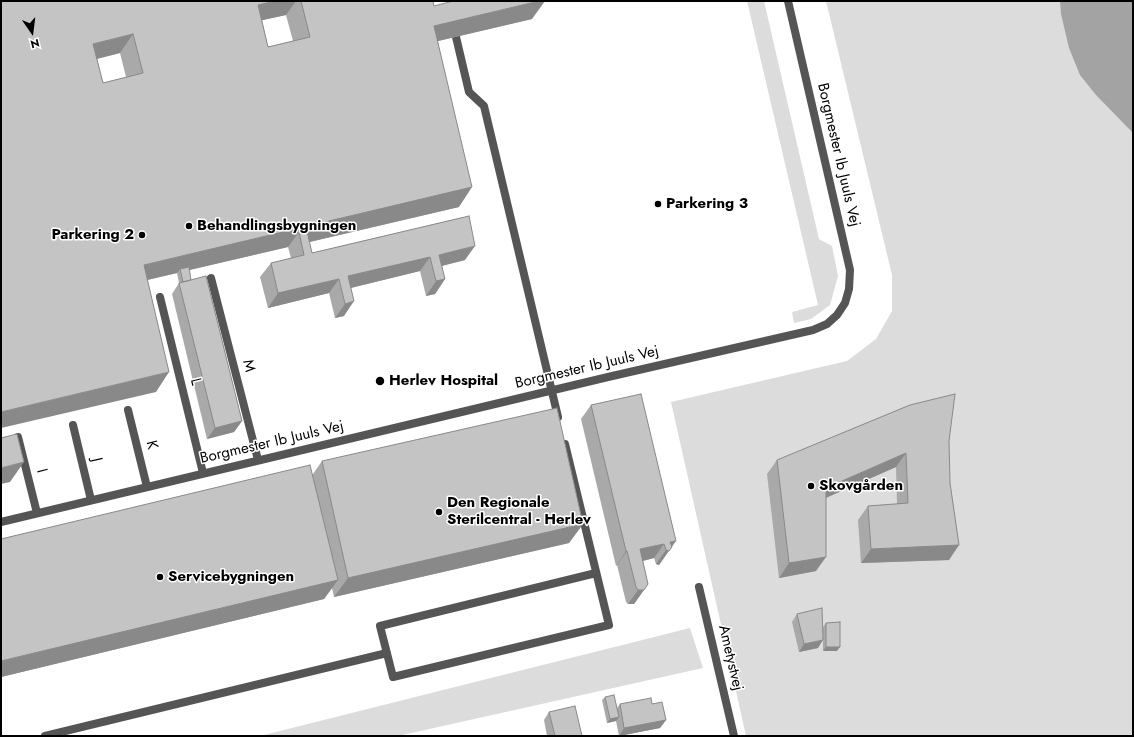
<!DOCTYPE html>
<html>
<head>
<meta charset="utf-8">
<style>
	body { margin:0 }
	#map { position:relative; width:1134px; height:737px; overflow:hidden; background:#fff; font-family:Jost,sans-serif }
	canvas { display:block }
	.frame { position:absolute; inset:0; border:2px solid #000; pointer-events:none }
	.north { position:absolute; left:12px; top:12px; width:40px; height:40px; -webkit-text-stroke:3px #fff; paint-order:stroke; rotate:166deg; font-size:11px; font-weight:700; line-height:16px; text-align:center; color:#000 }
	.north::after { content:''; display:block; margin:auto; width:14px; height:18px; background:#000; clip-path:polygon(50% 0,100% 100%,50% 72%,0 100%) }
</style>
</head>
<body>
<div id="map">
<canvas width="1134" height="737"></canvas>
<div class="frame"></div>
<div class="north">N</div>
</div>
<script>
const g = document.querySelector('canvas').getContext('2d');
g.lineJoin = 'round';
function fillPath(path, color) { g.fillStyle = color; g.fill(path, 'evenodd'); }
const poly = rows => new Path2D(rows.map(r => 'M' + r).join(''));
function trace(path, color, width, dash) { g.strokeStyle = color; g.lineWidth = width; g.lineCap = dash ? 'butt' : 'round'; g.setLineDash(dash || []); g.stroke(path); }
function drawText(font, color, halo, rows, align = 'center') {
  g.font = font + ' Jost,sans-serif'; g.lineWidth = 3; g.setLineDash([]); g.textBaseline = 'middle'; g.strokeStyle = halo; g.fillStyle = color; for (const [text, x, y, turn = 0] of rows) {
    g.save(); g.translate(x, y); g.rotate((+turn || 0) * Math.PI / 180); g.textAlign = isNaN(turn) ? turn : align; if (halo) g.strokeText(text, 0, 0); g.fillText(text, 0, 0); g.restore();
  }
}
const green = poly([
	[747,1,764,1,819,239,832,246,838,276,830,305,811,319,794,323,792,312,818,305],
	[826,1,1133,1,1133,736,746,736,671,402,847,361,876,339,892,311,892,275],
	[690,628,703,668,398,736,260,736]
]);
const water = poly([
	[1060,1,1133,1,1133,133,1096,95,1080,75,1069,48,1061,14]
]);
const service = poly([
	[456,37,469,92,484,106,558,417],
	[211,278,258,460],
	[160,297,203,473],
	[128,410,147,487],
	[73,425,91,500],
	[18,437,37,513],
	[565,444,609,625,393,677,380,626,596,573],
	[1,522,608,377,813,330,827,324,837,315,845,303,849,289,850,270,788,1],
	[45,736,387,653]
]);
const minor = poly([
	[699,587,734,736]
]);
const wall = poly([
	[1,1,433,1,434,6,532,19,438,41,459,207,309,242,312,253,469,216,465,260,442,266,445,279,435,294,426,296,420,271,351,288,344,316,335,318,329,293,268,308,260,277,271,263,291,258,288,247,189,270,191,280,242,421,234,432,207,439,172,294,179,283,177,273,147,280,156,392],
	[286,15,293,41,268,47,262,20],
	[120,53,126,77,103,83,97,59],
	[591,405,672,546,659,565,656,564,654,558,643,561,648,584,634,604,628,604,626,602,617,565,616,566,581,419],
	[949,441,949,560,861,563,858,520,868,506,897,504,896,467,826,498,816,571,779,578,767,474,777,460],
	[322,461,583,524,569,543,334,597,332,588,324,599,1,677,1,539,313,474],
	[797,614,818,648,799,652,792,622],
	[826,623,837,651,823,651,823,627],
	[605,697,617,708,620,704,652,704,666,720,660,728,619,736,616,721,607,723,602,700],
	[549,712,582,736,547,736,544,720]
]);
const shadedWall = poly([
	[275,1,296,1,286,15,245,24,258,5],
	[539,1,545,1,532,19,421,45,434,26],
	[133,34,120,53,80,63,93,44],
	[472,187,459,207,301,244,299,232,288,247,181,272,180,269,177,273,130,284,144,265],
	[475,246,465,260,433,268,439,255],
	[430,257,420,271,342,290,348,276],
	[339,279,329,293,268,308,278,293],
	[445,279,435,294,426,296,436,281],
	[354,301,344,316,335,318,345,304],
	[169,372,156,392,1,428,1,412],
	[242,421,234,432,207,439,215,428],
	[906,453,896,467,816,502,826,488],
	[24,462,10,482,1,484,1,468],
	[583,524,569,543,334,597,348,578],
	[676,541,659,565,656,564,666,550,670,542],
	[664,544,654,558,630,564,640,549],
	[959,545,949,560,861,563,871,549],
	[626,551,627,551,617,565,616,566],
	[826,557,816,571,779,578,789,563],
	[338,580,324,599,1,677,1,661],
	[638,590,644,590,634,604,628,604],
	[823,640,818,648,799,652,804,644],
	[826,647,840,647,837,651,823,651],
	[619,717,616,721,607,723,610,719],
	[666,720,660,728,619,736,624,728]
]);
const building = poly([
	[1,1,275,1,258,5,268,47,310,37,301,1,433,1,434,6,453,1,539,1,434,26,472,187,144,265,169,372,1,412,1,1],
	[133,34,143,73,103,83,93,44,133,34],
	[469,216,475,246,439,255,445,279,436,281,430,257,348,276,354,301,345,304,339,279,278,293,271,263,304,255,299,232,307,231,312,253,469,216],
	[189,267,191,280,183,282,180,269,189,267],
	[206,276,242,421,215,428,179,283,206,276],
	[641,394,676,541,670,542,672,547,669,551,666,550,664,544,640,549,648,584,644,590,638,590,636,587,627,551,626,551,591,405,641,394],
	[955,394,949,441,950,483,959,545,871,549,868,506,908,503,906,453,826,488,826,557,789,563,777,460,910,405,955,394],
	[557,408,583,524,348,578,322,461,557,408],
	[17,434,24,462,1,468,1,438,17,434],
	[310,465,338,580,1,661,1,539,310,465],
	[822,608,823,640,804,644,797,614,822,608],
	[840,622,840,647,826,647,826,623,840,622],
	[614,695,619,717,610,719,605,697,614,695],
	[651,698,652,704,662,702,666,720,624,728,620,704,651,698],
	[575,706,582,736,555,736,549,712,575,706]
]);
const markers = [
	[658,204,4,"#000"],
	[189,226,4,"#000"],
	[142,235,4,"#000"],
	[380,381,5,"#000"],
	[811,486,4,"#000"],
	[439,512,4,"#000"],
	[160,577,4,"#000"]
];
const streetNames = [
	["Borgmester Ib Juuls Vej",838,155,77],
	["M",248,366,76],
	["Borgmester Ib Juuls Vej",587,368,-13],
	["L",195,382,76],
	["Borgmester Ib Juuls Vej",272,443,-13],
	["K",151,445,76],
	["J",96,460,77],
	["I",41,471,76],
	["Ametystvej",730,658,77]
];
const poiNames = [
	["Parkering 3",666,204],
	["Behandlingsbygningen",197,226],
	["Parkering 2",134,235,"right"],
	["Herlev Hospital",389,381],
	["Skovgården",819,486],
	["Den Regionale",447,503],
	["Sterilcentral - Herlev",447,520],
	["Servicebygningen",168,577]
];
fillPath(green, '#dcdcdc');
fillPath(water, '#a3a3a3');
trace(service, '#555', 8);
trace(minor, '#555', 8);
fillPath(wall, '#a9a9a9');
fillPath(shadedWall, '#898989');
fillPath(building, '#c4c4c4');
trace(building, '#898989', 1);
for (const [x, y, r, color] of markers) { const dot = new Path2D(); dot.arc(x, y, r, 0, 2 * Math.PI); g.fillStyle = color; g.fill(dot); trace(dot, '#fff', 1.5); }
drawText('15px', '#000', '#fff', streetNames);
drawText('bold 15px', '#000', '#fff', poiNames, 'left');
</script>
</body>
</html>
